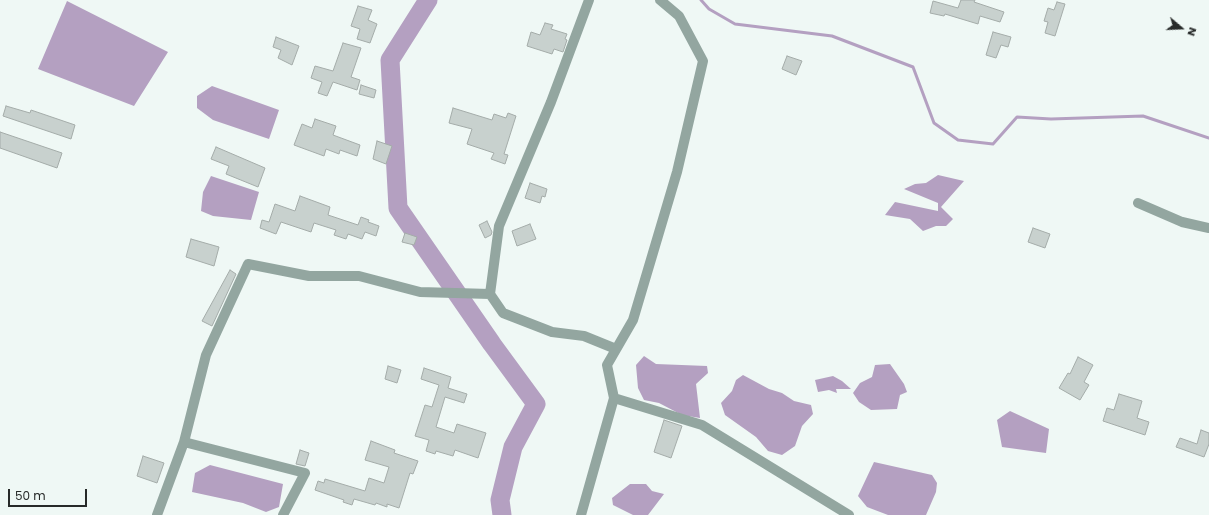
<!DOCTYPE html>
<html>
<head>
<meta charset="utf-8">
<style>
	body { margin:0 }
	#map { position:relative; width:1209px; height:515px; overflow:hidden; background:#eff8f5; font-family:Poppins,sans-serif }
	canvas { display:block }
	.north { position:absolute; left:1161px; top:8px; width:40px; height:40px; -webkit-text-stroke:3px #eff8f5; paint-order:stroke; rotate:109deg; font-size:11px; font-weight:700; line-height:16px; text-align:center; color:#272a29 }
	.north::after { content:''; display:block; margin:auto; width:14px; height:18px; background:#272a29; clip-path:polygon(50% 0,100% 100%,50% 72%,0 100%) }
	.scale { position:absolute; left:8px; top:489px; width:79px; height:18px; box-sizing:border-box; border:2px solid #272a29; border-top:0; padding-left:5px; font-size:12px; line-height:14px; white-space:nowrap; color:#272a29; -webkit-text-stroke:3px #eff8f5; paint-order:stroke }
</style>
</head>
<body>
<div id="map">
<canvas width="1209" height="515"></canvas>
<div class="north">N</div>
<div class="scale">50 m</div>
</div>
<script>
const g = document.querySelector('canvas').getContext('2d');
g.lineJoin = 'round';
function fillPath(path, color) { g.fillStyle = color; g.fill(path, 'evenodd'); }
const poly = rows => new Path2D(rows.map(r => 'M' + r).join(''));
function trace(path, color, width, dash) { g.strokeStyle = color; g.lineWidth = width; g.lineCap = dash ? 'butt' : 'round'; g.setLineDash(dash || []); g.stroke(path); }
const water = poly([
	[67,1,168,52,134,106,38,69],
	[212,86,279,110,269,139,213,120,197,108,197,96],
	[938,175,964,181,941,207,953,219,946,226,936,226,923,231,910,219,885,215,895,202,938,211,938,203,904,189,915,184,926,183],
	[211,176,259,192,251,220,213,216,201,211,203,192],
	[644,356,656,364,707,366,708,373,696,384,700,418,682,415,659,403,644,400,638,388,636,365],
	[890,364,904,384,907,392,900,395,897,409,871,410,859,402,853,393,860,383,872,377,875,365],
	[743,375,769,389,782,393,794,401,811,405,813,414,802,426,795,446,782,455,768,451,756,437,725,415,721,403,732,391,736,380],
	[833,376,842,381,851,389,836,389,837,393,829,390,818,392,815,380],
	[1010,411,1049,429,1046,453,1002,447,997,420],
	[874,462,932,475,937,483,936,492,926,515,888,515,867,507,858,496],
	[210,465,283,484,279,507,266,512,243,503,192,492,195,473],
	[630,484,646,484,652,491,664,494,648,515,633,515,613,505,612,498]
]);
const stream = poly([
	[701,0,709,9,735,24,832,36,913,67,934,123,958,140,993,144,1017,117,1051,119,1143,116,1209,138]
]);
const river = poly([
	[428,0,390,60,398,208,492,344,536,404,513,447,500,500,502,515]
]);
const building = poly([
	[961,0,975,0,974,2,1004,12,1000,22,980,16,978,24,945,14,944,16,930,13,933,1,958,8,961,0],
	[1057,2,1065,4,1055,36,1045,33,1048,22,1044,21,1048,8,1054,10,1057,2],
	[358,6,372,10,368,20,377,24,370,43,357,39,360,29,351,26,358,6],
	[545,23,553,25,551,29,567,34,565,39,567,40,563,52,554,49,552,54,527,46,531,32,540,35,545,23],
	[993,32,1011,37,1008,47,1001,45,996,58,986,55,993,32],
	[276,37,299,46,292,65,278,58,281,50,273,47,276,37],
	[343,43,361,48,351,77,360,80,357,90,333,82,327,96,318,93,322,82,311,78,315,66,333,71,343,43],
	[787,56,802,61,796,75,782,69,787,56],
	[361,85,376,90,374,98,359,94,361,85],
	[6,106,30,113,31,110,75,125,71,139,3,116,6,106],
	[453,108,492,120,494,114,506,118,508,113,516,116,504,154,508,155,505,164,491,159,494,153,467,144,472,129,449,123,453,108],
	[315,119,336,126,333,135,360,145,357,156,340,150,339,154,326,149,324,156,294,145,302,124,312,128,315,119],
	[0,132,62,153,57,168,0,148,0,132],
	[377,141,392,146,386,164,373,159,377,141],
	[216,147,265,168,258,187,226,174,229,166,211,159,216,147],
	[530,183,547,189,545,197,542,196,540,203,525,198,530,183],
	[300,196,330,207,328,215,358,225,361,217,369,220,368,222,379,226,376,236,365,232,362,239,348,234,346,239,334,235,336,230,314,223,311,232,281,222,276,234,260,228,262,220,269,222,275,204,295,211,300,196],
	[487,221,492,232,491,235,485,238,479,225,487,221],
	[530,224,536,239,517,246,512,231,530,224],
	[1033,228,1050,234,1045,248,1028,242,1033,228],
	[405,233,417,237,414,245,402,242,405,233],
	[191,239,219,247,214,266,186,257,191,239],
	[230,270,236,274,212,326,202,321,230,270],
	[1078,357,1093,365,1084,382,1089,385,1080,400,1059,388,1068,373,1070,374,1078,357],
	[388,366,401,370,397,383,385,379,388,366],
	[424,368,451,377,448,388,467,394,464,403,445,397,436,427,454,433,457,424,486,433,478,458,455,450,453,456,436,451,435,454,426,451,429,440,415,436,425,405,432,407,439,385,421,379,424,368],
	[1119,394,1142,401,1137,418,1149,422,1145,435,1103,421,1107,408,1114,410,1119,394],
	[664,420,682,426,671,458,654,452,664,420],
	[1201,430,1209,433,1209,444,1204,457,1176,447,1180,438,1197,444,1201,430],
	[371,441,395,450,394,453,418,461,413,474,410,473,399,508,387,504,387,507,376,503,375,505,354,499,352,505,343,502,344,500,315,490,318,481,324,483,325,479,365,491,369,478,384,483,389,467,365,460,371,441],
	[300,450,309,453,305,466,296,464,300,450],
	[143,456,164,463,157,483,137,476,143,456]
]);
const minor = poly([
	[1138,203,1182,222,1209,228],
	[490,294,499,226,551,102,589,0],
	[614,398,702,425,849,515],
	[184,442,305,473,283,515],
	[157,515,184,442,206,355,248,264,309,276,359,276,420,292,490,294,503,313,552,332,584,336,616,349],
	[581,515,614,398,607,365,633,320,677,172,703,61,679,16,660,0]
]);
fillPath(water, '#b4a0c1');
trace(stream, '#b4a0c1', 3);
trace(river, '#b4a0c1', 19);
fillPath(building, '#c8d1ce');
trace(building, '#a4aca9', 1);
trace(minor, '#93a6a0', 10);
</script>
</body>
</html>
